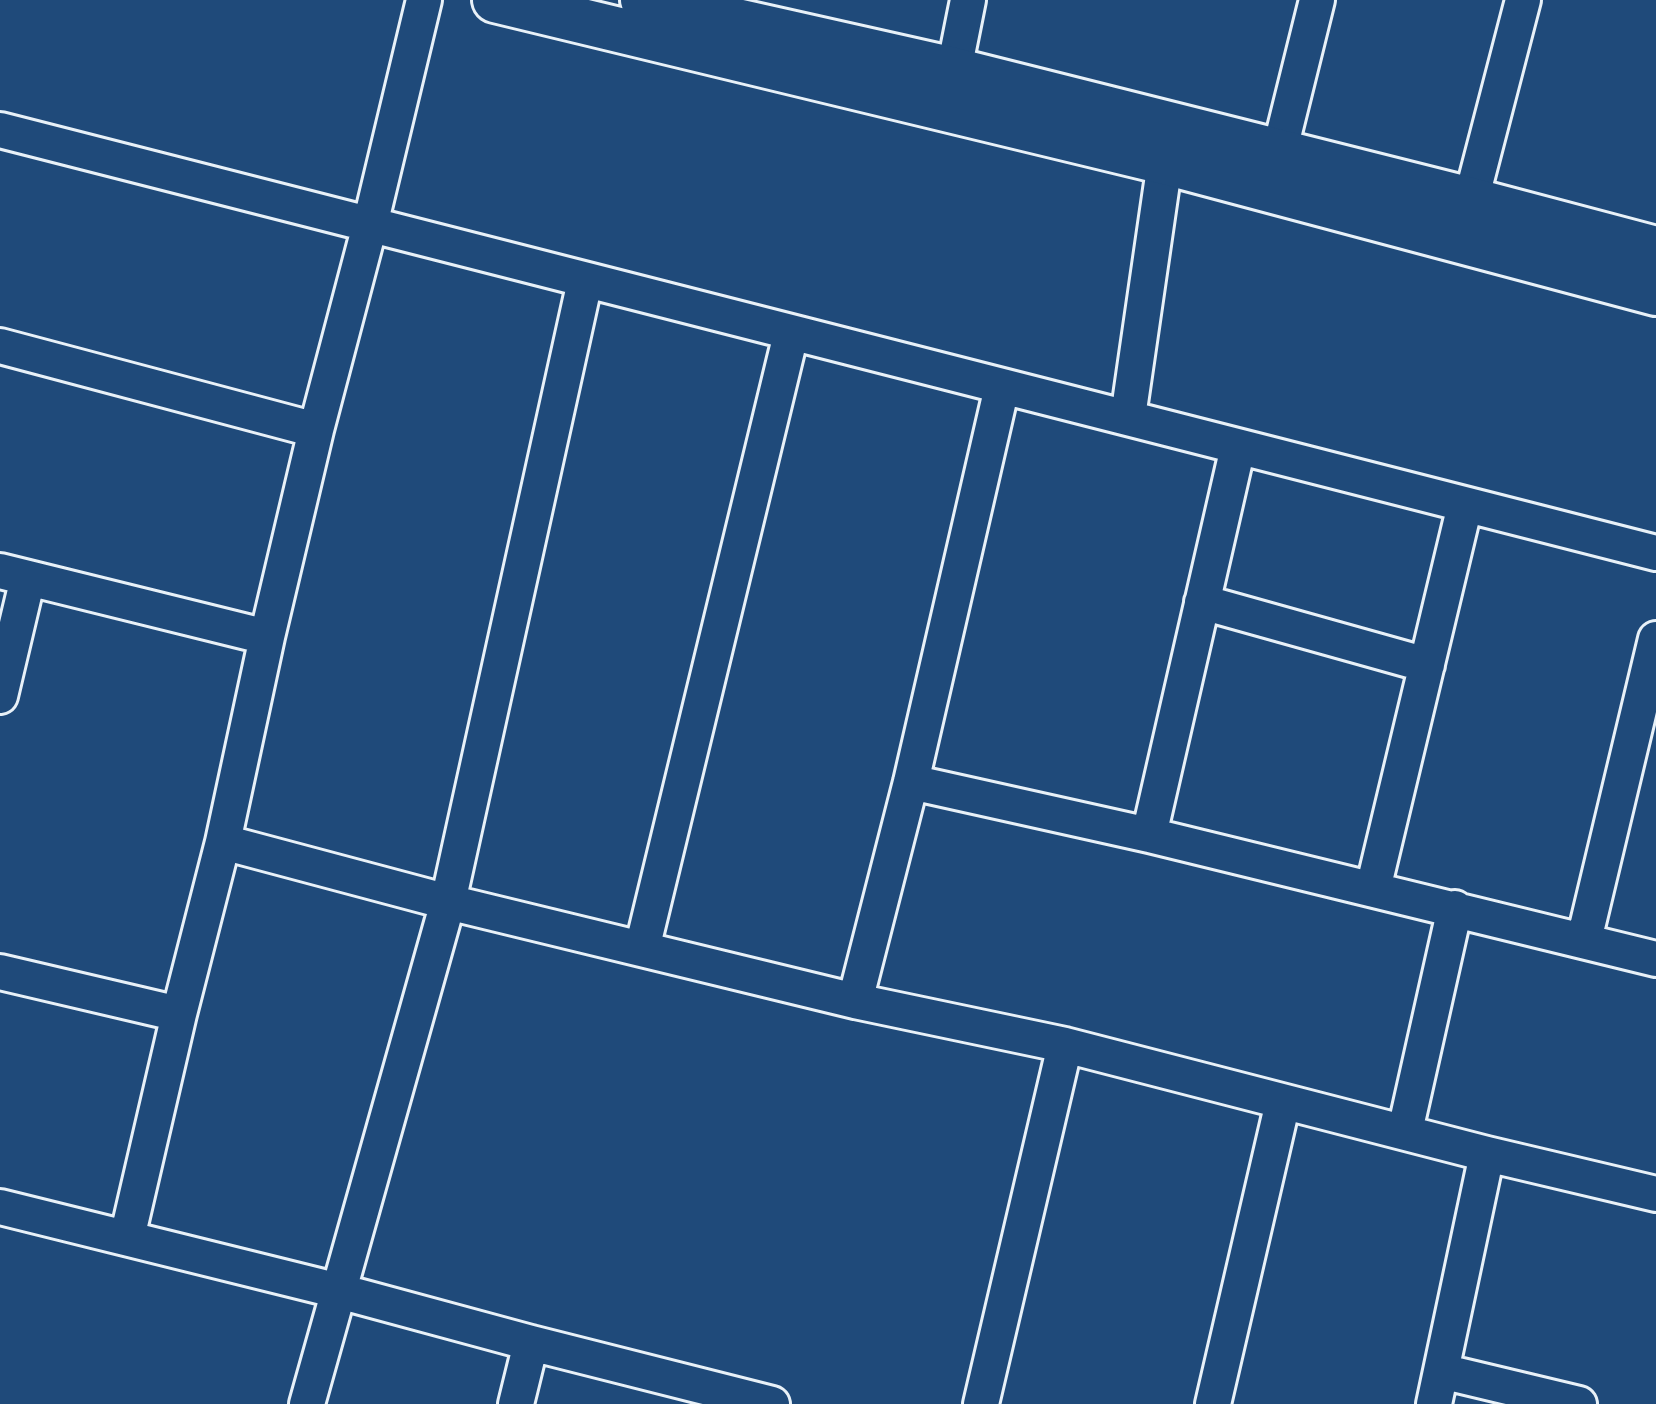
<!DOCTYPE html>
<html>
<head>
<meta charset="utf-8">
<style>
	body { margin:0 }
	canvas { display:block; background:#1f4a7a }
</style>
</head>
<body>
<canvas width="1656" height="1404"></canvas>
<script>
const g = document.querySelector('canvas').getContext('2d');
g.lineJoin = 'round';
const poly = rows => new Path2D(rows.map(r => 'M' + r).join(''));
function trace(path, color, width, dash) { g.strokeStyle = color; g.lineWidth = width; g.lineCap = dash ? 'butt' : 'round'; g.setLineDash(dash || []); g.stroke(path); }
const minor = poly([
	[954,70,968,0],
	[0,130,1656,553],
	[1279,153,1317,0],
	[1471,200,1523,0],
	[0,346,316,430],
	[1128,417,1165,162],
	[0,571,267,637],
	[1202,602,1427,665],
	[0,696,28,578],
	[911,782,1149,835,1656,959],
	[1149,835,1238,447],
	[223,842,448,902,855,1001,1065,1045,1487,1154,1656,1194],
	[1373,889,1465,505],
	[1584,940,1656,639],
	[642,949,791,334],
	[0,972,179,1014],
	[855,1001,911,782,1002,387],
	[1405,1131,1455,908],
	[0,1207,339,1291,531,1343,772,1404],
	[127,1238,179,1014,223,842,267,637,316,430,370,225,424,0],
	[1441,1371,1579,1404],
	[307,1404,448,902,585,281],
	[516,1404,531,1343],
	[981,1404,1065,1045],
	[1213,1404,1283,1102],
	[1434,1404,1487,1154]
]);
const tertiary = poly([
	[495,0,1165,162,1656,293],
	[643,0,954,70,1471,200,1656,249]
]);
trace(minor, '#e8f1f8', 40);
trace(tertiary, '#e8f1f8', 50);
trace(minor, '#1f4a7a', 34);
trace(tertiary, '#1f4a7a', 44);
</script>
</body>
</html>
